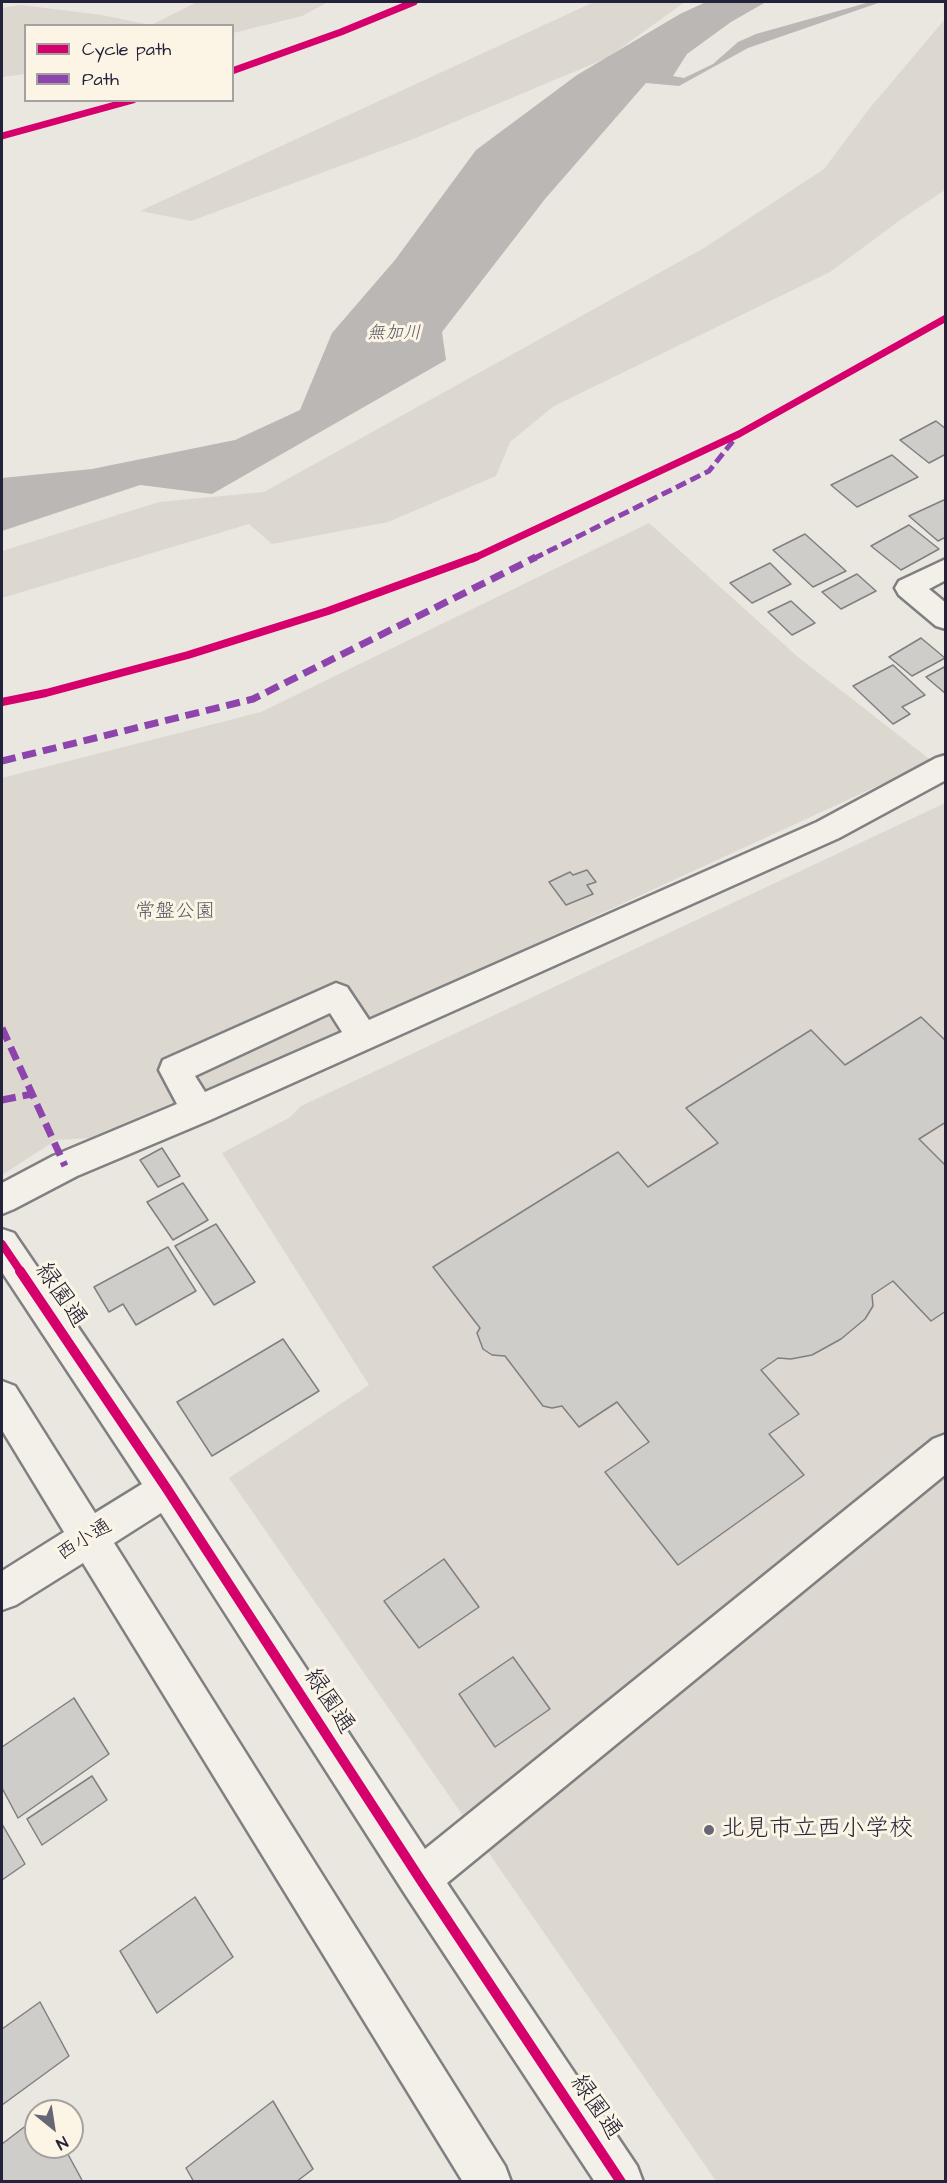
<!DOCTYPE html>
<html>
<head>
<meta charset="utf-8">
<style>
	body { margin:0 }
	#map { position:relative; width:947px; height:2183px; overflow:hidden; background:#eae7e0; font-family:"Architects Daughter",sans-serif }
	canvas { display:block }
	.frame { position:absolute; inset:0; border:3px solid #22223b; pointer-events:none }
	.legend { position:absolute; left:24px; top:24px; width:210px; height:78px; box-sizing:border-box; background:#fcf5e5; border:2px solid #a5a1a1; margin:0; padding:8px 10px; list-style:none; font-size:18px; color:#22223b }
	.legend li { display:flex; align-items:center; gap:12px; height:30px }
	.legend b { width:30px; border:2px solid #a5a1a1 }
	.north { position:absolute; left:24px; top:2099px; width:60px; height:60px; box-sizing:border-box; background:#fcf5e5; border:2px solid #a5a1a1; border-radius:50%; rotate:150deg; font-size:16px; font-weight:700; line-height:24px; text-align:center; color:#22223b }
	.north::after { content:''; display:block; margin:auto; width:21px; height:27px; background:#686775; clip-path:polygon(50% 0,100% 100%,50% 72%,0 100%) }
</style>
</head>
<body>
<div id="map">
<canvas width="947" height="2183"></canvas>
<div class="frame"></div>
<ul class="legend">
<li><b style="height:8px;background:#d6006c"></b>Cycle path</li>
<li><b style="height:8px;background:#8e44ad"></b>Path</li>
</ul>
<div class="north">N</div>
</div>
<script>
const g = document.querySelector('canvas').getContext('2d');
g.lineJoin = 'round';
function fillPath(path, color) { g.fillStyle = color; g.fill(path, 'evenodd'); }
const poly = rows => new Path2D(rows.map(r => 'M' + r).join(''));
function trace(path, color, width, dash) { g.strokeStyle = color; g.lineWidth = width; g.lineCap = dash ? 'butt' : 'round'; g.setLineDash(dash || []); g.stroke(path); }
function drawText(font, color, halo, rows, align = 'center') {
  g.font = font + ' "Architects Daughter","Klee One",sans-serif'; g.lineWidth = 6; g.setLineDash([]); g.textBaseline = 'middle'; g.strokeStyle = halo; g.fillStyle = color; for (const [text, x, y, turn = 0] of rows) {
    g.save(); g.translate(x, y); g.rotate((+turn || 0) * Math.PI / 180); g.textAlign = isNaN(turn) ? turn : align; if (halo) g.strokeText(text, 0, 0); g.fillText(text, 0, 0); g.restore();
  }
}
const built = poly([
	[945,803,945,2181,716,2181,229,1478,369,1385,222,1153,289,1118,301,1106]
]);
const green = poly([
	[197,2,328,2,302,16,233,33,232,26,26,26,25,74,2,77,2,8,21,5,102,15,151,25],
	[594,2,685,2,607,58,416,138,191,221,140,211],
	[945,19,945,190,903,218,830,272,554,406,510,442,496,476,388,522,272,544,249,524,2,598,2,551,159,502,264,492,704,248,824,169,869,109],
	[649,523,798,657,932,761,385,1013,89,1138,56,1140,2,1175,2,778,261,712],
	[945,1572,945,2181,813,2181,572,1869]
]);
const water = poly([
	[706,2,766,2,731,22,687,54,673,76,684,78,713,64,738,42,756,34,870,2,881,2,748,48,679,86,646,83,545,199,442,332,446,360,212,494,140,485,2,531,2,478,92,469,235,440,300,410,332,333,395,260,476,150,577,75,680,14]
]);
const building = poly([
	[936,421,946,429,946,454,929,463,900,440,936,421],
	[892,455,918,477,857,507,831,485,892,455],
	[946,499,946,537,938,541,909,516,946,499],
	[909,525,939,549,901,570,871,546,909,525],
	[805,534,846,571,813,587,773,550,805,534],
	[770,563,791,584,752,603,730,583,770,563],
	[857,574,876,591,841,609,822,592,857,574],
	[791,601,815,623,792,635,768,612,791,601],
	[921,638,945,658,912,676,889,657,921,638],
	[893,665,925,695,902,707,910,714,893,724,853,686,893,665],
	[946,666,946,694,926,677,946,666],
	[587,870,596,882,587,885,593,894,566,905,549,882,570,872,573,875,587,870],
	[921,1017,946,1041,946,1122,919,1139,946,1166,946,1311,931,1321,893,1281,872,1295,873,1306,865,1319,841,1339,812,1355,791,1359,778,1358,761,1370,799,1414,769,1434,804,1475,678,1565,605,1472,649,1442,617,1402,579,1427,562,1406,552,1408,543,1406,505,1356,492,1355,483,1349,477,1333,480,1328,433,1267,618,1152,648,1187,718,1143,686,1108,811,1030,845,1065,921,1017],
	[162,1148,180,1176,158,1187,140,1160,162,1148],
	[183,1183,208,1220,173,1240,147,1202,183,1183],
	[216,1224,255,1282,214,1305,175,1246,216,1224],
	[168,1247,196,1291,136,1325,123,1304,109,1312,94,1287,168,1247],
	[283,1339,319,1391,212,1456,177,1402,283,1339],
	[444,1559,479,1607,419,1648,384,1601,444,1559],
	[513,1657,550,1709,495,1747,459,1694,513,1657],
	[74,1698,109,1754,18,1818,2,1788,2,1747,74,1698],
	[92,1776,107,1800,42,1845,27,1819,92,1776],
	[2,1824,25,1864,2,1880,2,1824],
	[195,1897,233,1957,157,2013,120,1951,195,1897],
	[40,2002,69,2056,2,2105,2,2029,40,2002],
	[273,2101,313,2169,296,2182,194,2182,186,2168,273,2101],
	[36,2118,36,2147,64,2147,83,2182,2,2182,2,2144,36,2118]
]);
const minor = poly([
	[946,559,946,580,929,589,946,603,946,629,936,626,899,595,895,588,899,581,946,559],
	[946,755,946,780,839,838,210,1120,77,1176,14,1209,2,1214,2,1183,53,1156,177,1104,159,1070,163,1060,336,983,347,987,369,1020,817,822,936,758,946,755],
	[330,1013,342,1032,205,1092,195,1076,330,1013],
	[2,1229,14,1233,180,1477,425,1849,933,1439,946,1434,946,1474,447,1883,637,2166,643,2182,595,2182,405,1894,161,1513,114,1543,505,2166,511,2182,463,2182,83,1563,16,1605,2,1610,2,1571,64,1532,2,1430,2,1381,15,1386,95,1513,142,1484,2,1272,2,1229]
]);
const quietFar1 = poly([
	[533,559,709,471,733,441]
]);
const quiet = poly([
	[2,761,253,699,536,557],
	[2,1028,65,1166],
	[2,1100,32,1094]
]);
const cyclewayFar2 = poly([
	[232,71,341,32,414,2],
	[2,136,133,100],
	[472,559,739,434,946,318]
]);
const cyclewayFar1 = poly([
	[2,702,46,693,188,655,328,611,476,557],
	[2,1244,21,1272]
]);
const cycleway = poly([
	[20,1271,167,1489,420,1879,621,2182]
]);
const markers = [
	[709,1830,6,"#686775"]
];
const farWaternames = [
	["無加川",394,334]
];
const parkNames = [
	["常盤公園",175,913]
];
const streetNames = [
	["西小通",85,1541,-32]
];
const nearStreetnames = [
	["緑園通",60,1296,56],
	["緑園通",328,1702,57],
	["緑園通",595,2108,56]
];
const nearPoinames = [
	["北見市立西小学校",721,1830]
];
fillPath(built, '#dcd7d1');
fillPath(green, '#dcd8d0');
fillPath(water, '#bab7b5');
fillPath(building, '#cfcdc9');
trace(building, '#807f81', 1.5);
trace(minor, '#807f81', 5);
fillPath(minor, '#f3f0ea');
trace(quietFar1, '#8e44ad', 5, [11, 5]);
trace(quiet, '#8e44ad', 7, [14, 7]);
trace(cyclewayFar2, '#d6006c', 7);
trace(cyclewayFar1, '#d6006c', 8);
trace(cycleway, '#d6006c', 10);
for (const [x, y, r, color] of markers) { const dot = new Path2D(); dot.arc(x, y, r, 0, 2 * Math.PI); g.fillStyle = color; g.fill(dot); trace(dot, '#fcf5e5', 2); }
drawText('italic 18px', '#575564', '#fcf5e5', farWaternames);
drawText('20px', '#575564', '#fcf5e5', parkNames);
drawText('20px', '#22223b', '#fcf5e5', streetNames);
drawText('24px', '#22223b', '#fcf5e5', nearStreetnames);
drawText('24px', '#22223b', '#fcf5e5', nearPoinames, 'left');
</script>
</body>
</html>
